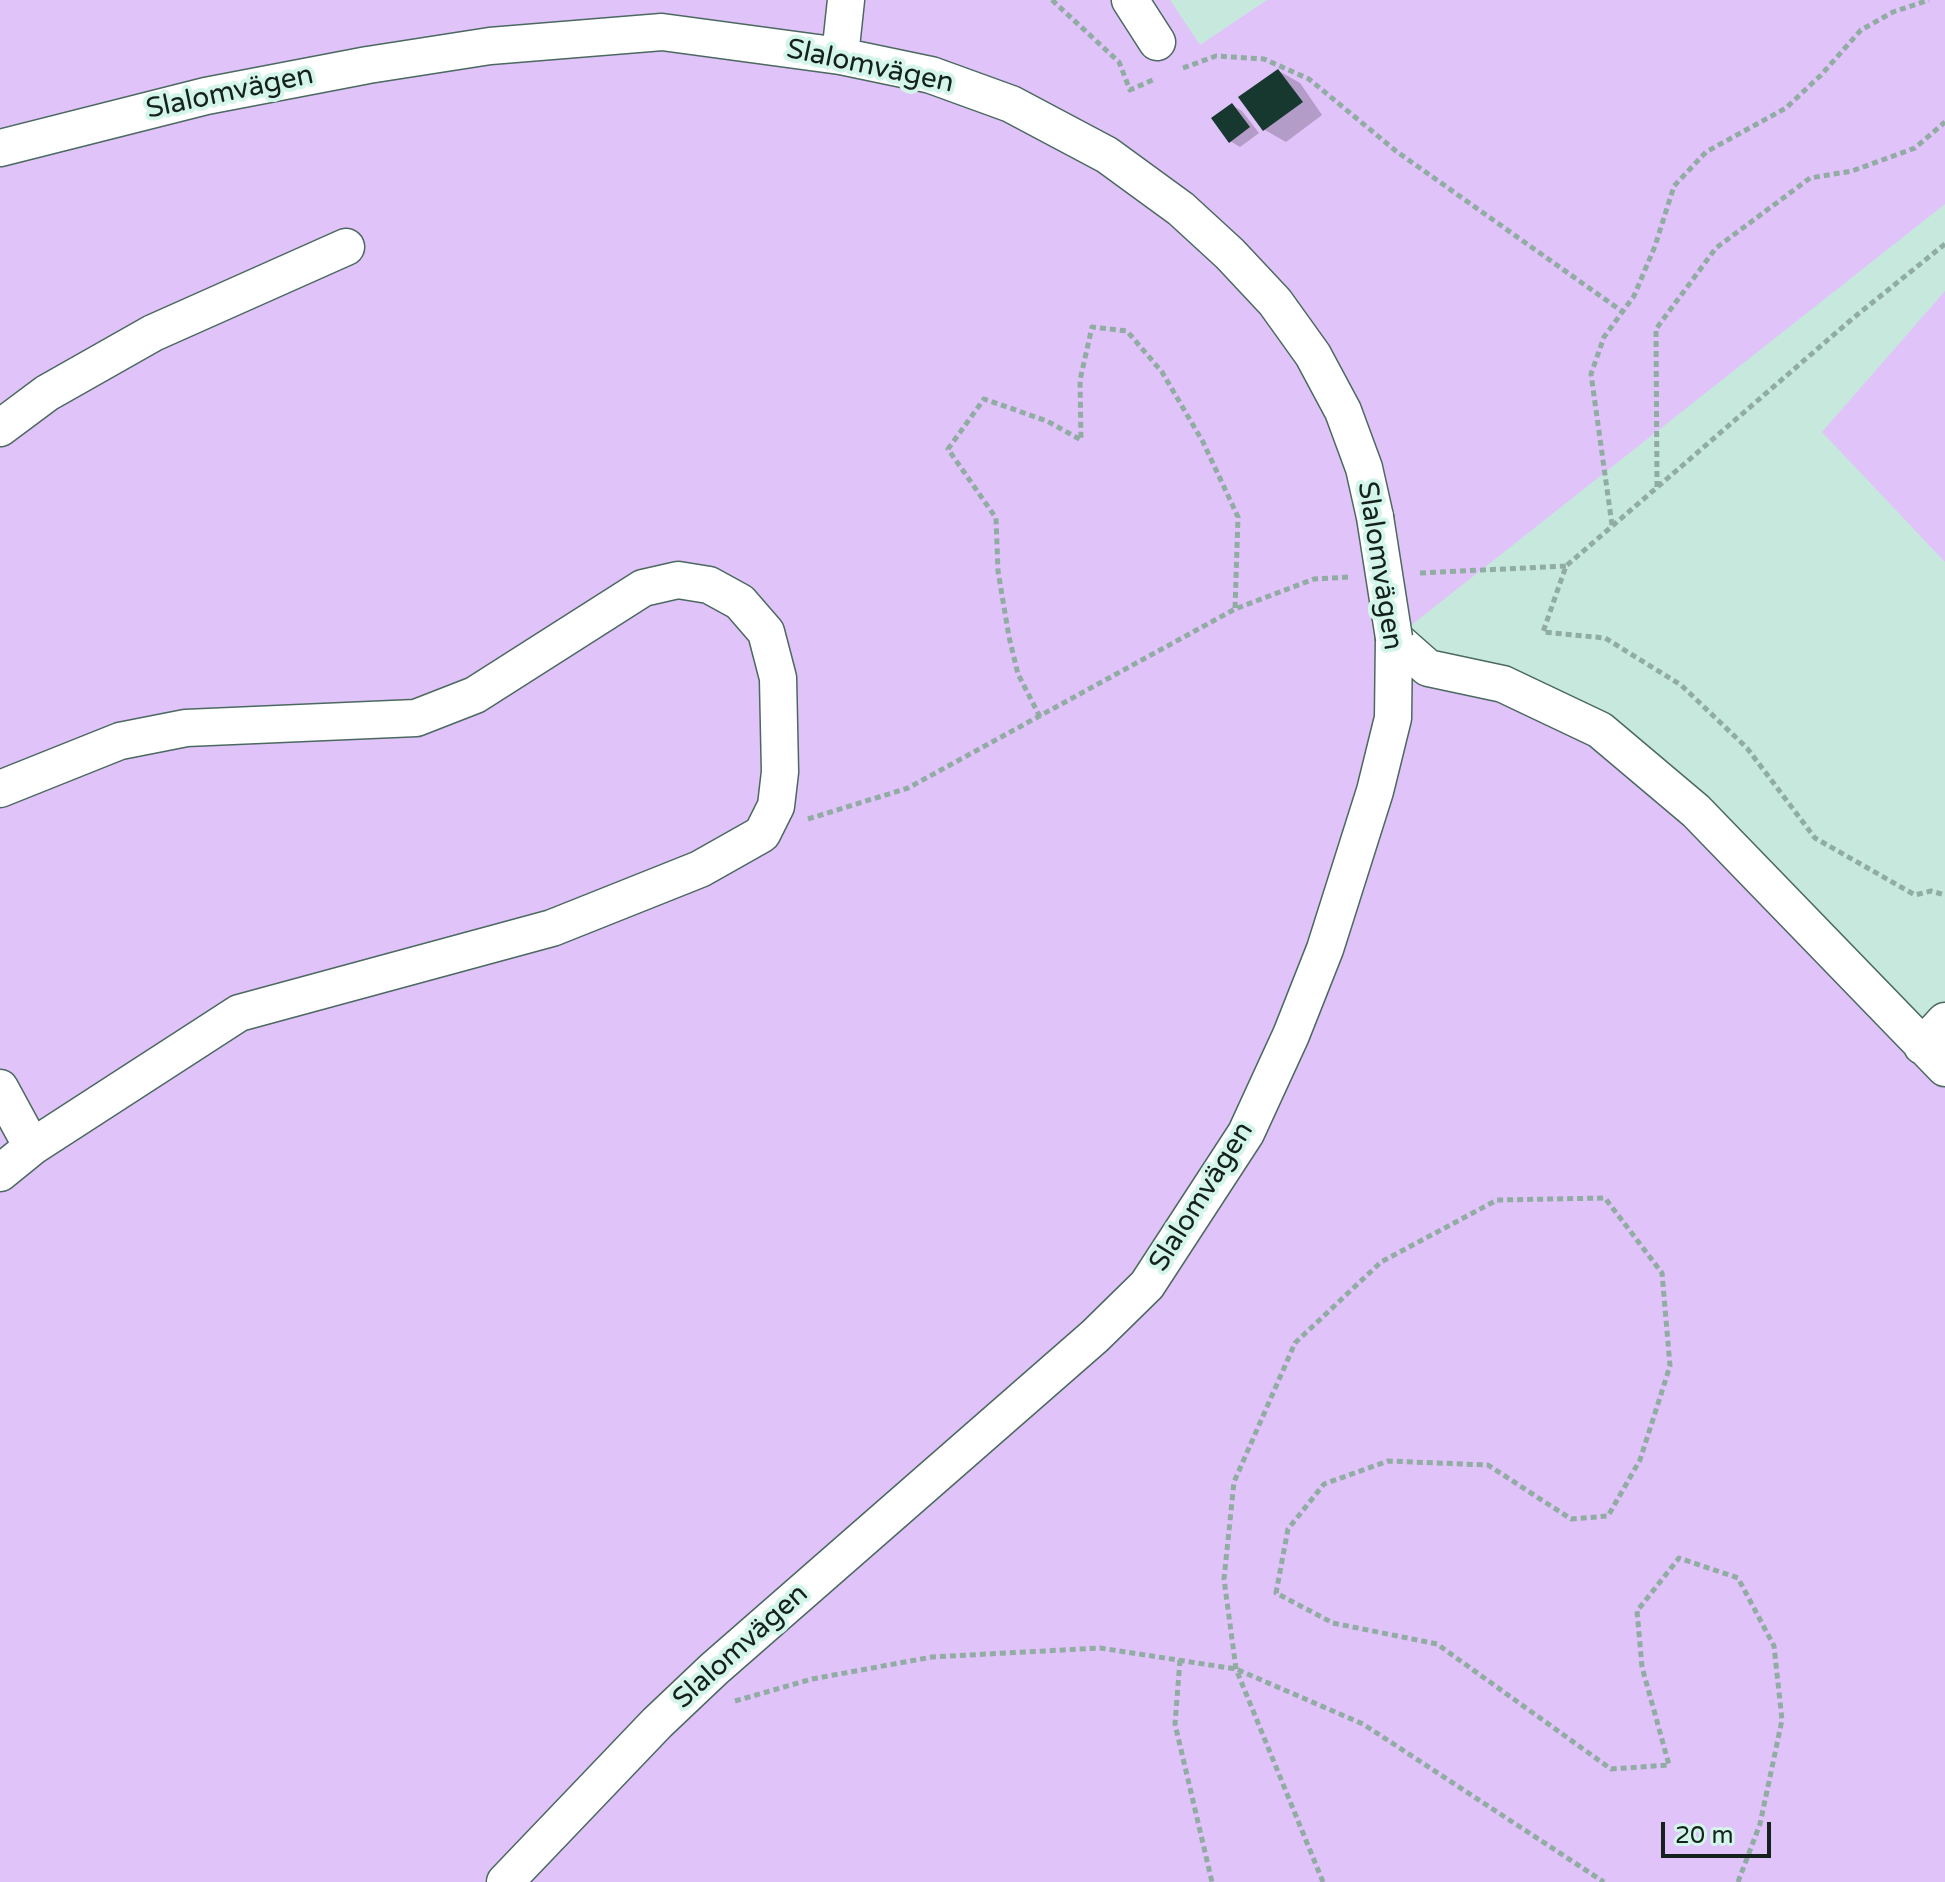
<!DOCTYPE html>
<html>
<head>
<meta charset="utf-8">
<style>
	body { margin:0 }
	#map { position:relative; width:1945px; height:1882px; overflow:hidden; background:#c6e8dd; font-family:"Varela Round",sans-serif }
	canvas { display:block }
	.scale { position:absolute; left:1661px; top:1822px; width:110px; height:36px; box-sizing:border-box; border:4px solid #14211d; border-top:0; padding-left:10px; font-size:24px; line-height:28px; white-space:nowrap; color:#14211d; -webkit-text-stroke:6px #d3f5ea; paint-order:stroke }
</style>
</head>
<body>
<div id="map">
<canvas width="1945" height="1882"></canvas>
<div class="scale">20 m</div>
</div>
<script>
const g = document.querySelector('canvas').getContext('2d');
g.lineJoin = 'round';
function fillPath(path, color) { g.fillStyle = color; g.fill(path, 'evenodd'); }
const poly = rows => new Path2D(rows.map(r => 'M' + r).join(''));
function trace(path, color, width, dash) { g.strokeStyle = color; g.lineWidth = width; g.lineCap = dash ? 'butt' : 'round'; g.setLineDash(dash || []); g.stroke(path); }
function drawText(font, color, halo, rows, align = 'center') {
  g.font = font + ' "Varela Round",sans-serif'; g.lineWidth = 8; g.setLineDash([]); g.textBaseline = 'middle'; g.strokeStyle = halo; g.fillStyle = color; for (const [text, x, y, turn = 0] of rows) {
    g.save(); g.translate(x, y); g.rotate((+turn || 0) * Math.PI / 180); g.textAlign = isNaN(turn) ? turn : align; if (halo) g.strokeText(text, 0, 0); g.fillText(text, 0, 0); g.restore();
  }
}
const green = poly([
	[0,0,1170,0,1200,45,1267,0,1945,0,1945,204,1395,638,1600,730,1945,1068,1945,1882,0,1882],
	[1945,291,1945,562,1822,432]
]);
const shadow = poly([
	[1279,71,1300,83,1322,115,1286,142,1265,130,1241,98],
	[1232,105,1242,111,1259,133,1240,147,1230,141]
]);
const building = poly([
	[1278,69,1303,102,1263,131,1238,97],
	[1232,103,1250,127,1229,143,1211,118]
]);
const path = poly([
	[1052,0,1119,62,1130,90,1155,79],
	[1183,68,1216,56,1264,59,1309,79,1396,151,1623,312],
	[1945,244,1852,319,1566,566,1543,632,1605,638,1681,685,1747,748,1815,838,1915,895,1931,891,1945,895],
	[1657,487,1656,329,1716,248,1810,178,1852,171,1915,148,1945,122],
	[1612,525,1591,374,1604,337,1634,296,1655,246,1674,186,1706,152,1786,108,1821,75,1861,30,1893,12,1929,0],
	[1420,573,1566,566],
	[1040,717,1018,674,1009,637,998,571,996,518,948,449,984,399,1047,421,1081,440,1080,380,1092,327,1127,331,1162,372,1203,442,1238,517,1235,609],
	[808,819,908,788,1235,609,1314,579,1350,577],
	[1180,1660,1175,1724,1212,1882],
	[735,1701,812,1679,932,1657,1100,1648,1236,1669,1363,1724,1604,1882],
	[1323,1882,1236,1669,1224,1579,1234,1482,1295,1343,1381,1262,1497,1200,1605,1198,1662,1273,1670,1366,1640,1460,1608,1516,1571,1519,1488,1465,1388,1461,1324,1484,1288,1529,1276,1593,1333,1623,1437,1644,1611,1769,1669,1765,1642,1667,1637,1611,1679,1558,1738,1578,1774,1646,1782,1720,1760,1824,1738,1882]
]);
const minor = poly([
	[1130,0,1157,42],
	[840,56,846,0],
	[0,148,206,96,368,65,490,46,662,32,840,56,931,75,1011,104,1107,155,1181,209,1230,254,1275,302,1313,355,1343,411,1364,468,1375,517],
	[0,428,47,393,153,333,346,247],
	[1394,638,1428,668,1503,684,1600,730,1696,811,1945,1068],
	[0,789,120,741,186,728,416,718,475,695,643,588,678,580,709,585,740,602,766,632,778,678,780,772,776,806,762,834,700,869,552,928,239,1013,32,1147],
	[1922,1046,1945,1021],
	[0,1088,32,1147,0,1173],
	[505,1882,657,1723,714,1669,1095,1336,1147,1285,1246,1133,1291,1035,1325,949,1375,791,1393,718,1394,638]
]);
const minorBridge = poly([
	[1375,517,1394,638]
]);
const streetNames = [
	["Slalomvägen",870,67,12],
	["Slalomvägen",230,93,-12],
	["Slalomvägen",1379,566,81],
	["Slalomvägen",1202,1197,-58],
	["Slalomvägen",741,1647,-42]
];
fillPath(green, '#e0c3f9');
fillPath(shadow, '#0003');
fillPath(building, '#16382f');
trace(minor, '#4b6960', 39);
trace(path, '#90aca3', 5, [6, 4]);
trace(minor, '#fff', 36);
trace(minorBridge, '#4b6960', 39, []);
trace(minorBridge, '#fff', 36);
drawText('28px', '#14211d', '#d3f5ea', streetNames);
</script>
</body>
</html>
